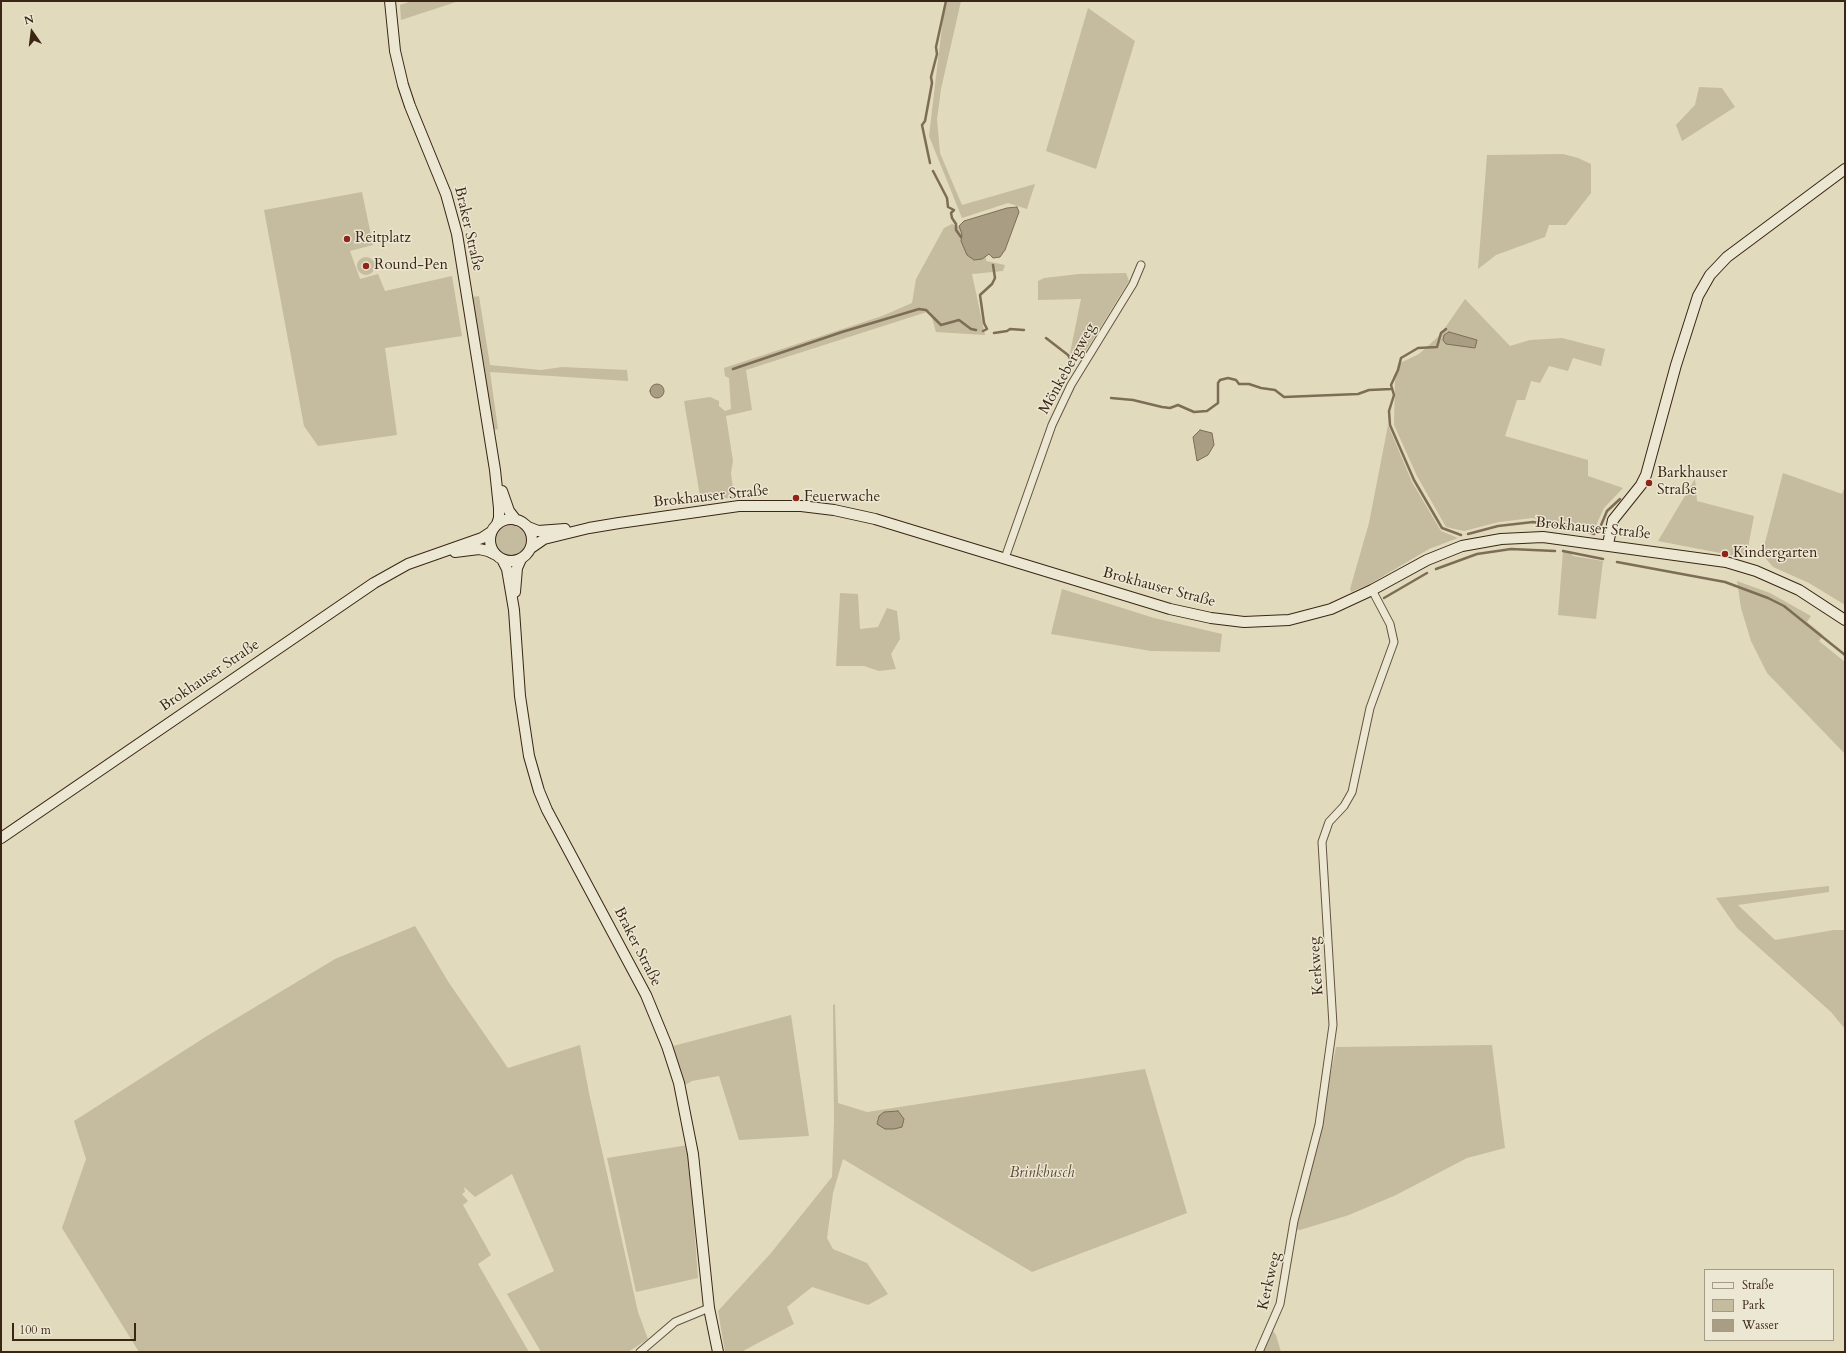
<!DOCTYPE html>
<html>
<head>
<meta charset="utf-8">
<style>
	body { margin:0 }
	#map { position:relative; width:1846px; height:1353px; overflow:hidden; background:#e2dabc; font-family:Cardo,serif }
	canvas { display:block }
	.frame { position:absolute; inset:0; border:2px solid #3a2614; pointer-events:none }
	.legend { position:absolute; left:1704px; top:1269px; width:130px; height:72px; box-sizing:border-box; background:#ece7d3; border:1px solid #a59a87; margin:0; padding:5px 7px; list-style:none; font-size:12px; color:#3a2614 }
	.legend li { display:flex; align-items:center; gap:8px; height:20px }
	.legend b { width:20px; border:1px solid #a59a87 }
	.north { position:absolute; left:12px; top:12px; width:40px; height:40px; -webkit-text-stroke:3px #ece7d3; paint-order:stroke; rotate:346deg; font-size:11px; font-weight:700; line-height:16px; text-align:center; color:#3a2614 }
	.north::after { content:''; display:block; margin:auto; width:14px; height:18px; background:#3a2614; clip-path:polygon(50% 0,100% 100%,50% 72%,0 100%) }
	.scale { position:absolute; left:12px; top:1323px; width:124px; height:18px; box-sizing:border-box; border:2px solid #3a2614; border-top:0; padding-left:5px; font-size:12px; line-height:14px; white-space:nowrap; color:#3a2614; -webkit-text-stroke:3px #ece7d3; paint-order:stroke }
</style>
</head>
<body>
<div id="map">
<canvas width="1846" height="1353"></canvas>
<div class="frame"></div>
<ul class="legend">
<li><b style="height:5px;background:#ece7d3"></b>Straße</li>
<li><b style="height:11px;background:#c5bb9f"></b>Park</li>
<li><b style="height:11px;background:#a99d83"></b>Wasser</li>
</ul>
<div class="north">N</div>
<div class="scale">100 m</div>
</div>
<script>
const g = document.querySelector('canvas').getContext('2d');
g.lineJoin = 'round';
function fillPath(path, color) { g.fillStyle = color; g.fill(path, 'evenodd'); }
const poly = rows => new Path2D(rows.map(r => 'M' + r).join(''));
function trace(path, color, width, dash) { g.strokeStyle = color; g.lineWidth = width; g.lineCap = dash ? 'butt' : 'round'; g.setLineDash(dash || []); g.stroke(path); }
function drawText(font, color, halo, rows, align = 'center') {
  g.font = font + ' Cardo,serif'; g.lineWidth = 3; g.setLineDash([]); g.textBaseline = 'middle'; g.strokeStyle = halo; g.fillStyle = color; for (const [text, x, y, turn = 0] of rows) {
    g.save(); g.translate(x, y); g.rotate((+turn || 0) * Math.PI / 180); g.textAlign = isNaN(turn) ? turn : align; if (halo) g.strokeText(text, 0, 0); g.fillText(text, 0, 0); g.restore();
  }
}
const green = poly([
	[412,1,459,1,401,20,400,5],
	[945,1,961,1,941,89,937,119,940,153,962,205,1035,184,1027,209,1008,203,962,218,929,136],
	[1088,8,1135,41,1096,169,1046,151],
	[1699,87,1722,88,1735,107,1682,141,1676,125,1695,105],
	[1563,154,1578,158,1591,164,1591,193,1566,225,1549,225,1545,237,1496,255,1478,269,1487,155],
	[362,192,373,245,350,251,360,279,378,274,385,291,452,276,462,336,385,348,397,435,318,446,304,426,264,210],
	[952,224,964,229,986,250,986,261,1005,265,1003,271,972,274,985,335,936,332,930,311,746,370,752,410,726,416,733,461,731,473,734,497,701,502,684,401,710,397,719,401,719,406,725,411,731,409,729,378,725,376,724,368,882,316,912,303,916,279,944,228],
	'357 266a9 9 0 1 1 18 0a9 9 0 1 1-18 0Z',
	[1126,273,1129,281,1082,357,1070,353,1081,299,1038,300,1038,281,1044,278,1079,274],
	[479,296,490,365,541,370,562,367,627,370,628,381,490,372,498,429,493,430,472,297],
	[1465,299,1510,346,1530,340,1562,338,1605,349,1601,366,1573,358,1568,371,1549,366,1540,383,1531,381,1525,400,1517,400,1505,436,1588,460,1588,476,1623,488,1604,508,1594,530,1532,518,1499,522,1464,531,1446,527,1417,476,1394,425,1395,380,1398,364,1419,354,1440,335],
	[1388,425,1412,482,1441,531,1458,538,1429,549,1368,585,1351,592,1350,589,1369,523],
	[1783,473,1842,494,1845,486,1845,605,1809,583,1773,567,1762,554],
	[1695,479,1697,501,1754,516,1746,558,1658,541],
	'495 540a16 16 0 1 1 32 0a16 16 0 1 1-32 0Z',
	[1563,551,1571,553,1573,556,1603,561,1596,619,1558,615],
	[1737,581,1770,593,1811,616,1807,622,1823,635,1819,641,1845,662,1845,754,1767,673,1751,641,1741,608],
	[1062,589,1154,618,1222,634,1220,652,1151,651,1051,634],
	[840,593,858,594,860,629,878,627,887,608,897,611,900,639,891,654,896,669,879,671,864,666,836,666],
	[1829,886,1829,892,1738,905,1775,940,1834,930,1845,930,1845,1029,1831,1012,1737,928,1716,898],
	[415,926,449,983,508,1068,580,1045,589,1093,638,1312,648,1339,628,1352,541,1352,507,1294,554,1271,512,1174,475,1197,464,1187,465,1192,462,1194,468,1201,463,1205,491,1255,478,1264,529,1352,139,1352,62,1228,86,1159,74,1121,207,1036,335,959],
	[835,1004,838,1103,867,1112,1145,1069,1187,1213,1032,1272,843,1159,833,1193,827,1238,833,1249,867,1263,888,1294,868,1305,812,1287,787,1307,794,1324,741,1352,725,1352,718,1311,771,1253,832,1177,834,1121,833,1005],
	[791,1015,809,1136,739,1140,719,1076,692,1081,685,1085,673,1046],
	[1492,1045,1505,1148,1467,1158,1396,1195,1349,1215,1300,1230,1294,1229,1323,1081,1329,1082,1336,1047],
	[688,1145,698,1278,636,1292,607,1158],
	[1273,1331,1276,1335,1281,1352,1263,1352]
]);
const water = poly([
	[1017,207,1019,212,1005,250,1000,257,993,258,989,254,982,259,974,260,967,255,961,241,962,234,959,226,964,221,1007,208,1017,207],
	[1449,332,1477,340,1475,348,1446,344,1443,340,1444,335,1449,332],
	'650 391a7 7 0 1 1 14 0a7 7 0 1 1-14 0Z',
	[1200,430,1212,433,1214,445,1208,455,1197,461,1193,437,1200,430],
	[898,1111,904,1119,902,1127,894,1129,885,1129,877,1124,879,1116,884,1112,898,1111]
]);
const stream = poly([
	[930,163,922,125,925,121,932,83,931,77,937,54,936,47,946,1],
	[933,171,947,198,948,207,954,210,951,213,952,218,956,224,956,230,961,237],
	[1446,329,1441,333,1437,347,1418,348,1401,358,1398,370,1391,385,1394,395,1389,411,1390,425,1414,480,1442,528,1461,535],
	[983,331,987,329,984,323,980,295,992,284,995,278,993,265],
	[994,333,1007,331,1010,329,1024,330],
	[1046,338,1068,355,1074,365],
	[733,369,842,332,919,309,926,310,941,325,959,320,971,329,976,330],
	[1111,398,1133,400,1162,407,1170,408,1178,405,1194,412,1207,411,1218,403,1218,383,1220,380,1228,378,1236,380,1239,384,1249,384,1261,388,1275,390,1284,397,1358,394,1369,390,1391,389],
	[1468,534,1498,526,1533,522,1584,530,1594,534,1599,530,1607,511,1620,499],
	[1563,551,1603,559],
	[1617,562,1725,582,1768,598,1784,606,1845,655],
	[1436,569,1477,554,1511,549,1555,551],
	[1384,598,1427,573]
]);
const street = poly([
	[1005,558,1052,425,1071,385,1133,284,1141,265],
	[640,1352,675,1322,709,1308],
	[1259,1352,1280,1304,1294,1221,1319,1125,1333,1025,1322,842,1329,822,1344,806,1352,792,1370,708,1394,642,1390,624,1372,590]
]);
const secondary = poly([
	[390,1,395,51,403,85,410,106,446,194,457,234,495,470,499,508,499,518,497,524],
	[502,491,509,511,516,520],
	'490 540a21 21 0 1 1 42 0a21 21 0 1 1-42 0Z',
	[528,527,538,531,565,529],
	[1608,544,1613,520,1641,485,1646,475,1676,365,1698,296,1710,275,1727,257,1845,169],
	[531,548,544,539,589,528,619,523,739,506,801,506,834,510,875,519,1170,609,1211,618,1244,622,1289,620,1331,609,1372,590,1427,560,1462,546,1501,539,1543,537,1726,562,1756,571,1799,590,1845,620],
	[455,552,479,549,488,551,494,554],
	[502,559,507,569,514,610,520,696,529,756,539,791,547,810,646,995,667,1046,679,1083,693,1154,709,1308,718,1352],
	[515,592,517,568,521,559],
	[1,838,374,583,408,564,482,538,491,532]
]);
const markers = [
	[347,239,4,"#8f2418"],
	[366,266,4,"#8f2418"],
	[1649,483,4,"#8f2418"],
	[796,498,4,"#8f2418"],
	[1725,554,4,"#8f2418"]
];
const streetNames = [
	["Braker Straße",468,229,77],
	["Mönkebergweg",1068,369,-61],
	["Brokhauser Straße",711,497,-6],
	["Brokhauser Straße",1593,529,6],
	["Brokhauser Straße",1159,588,15],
	["Brokhauser Straße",210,676,-34],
	["Braker Straße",637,947,63],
	["Kerkweg",1317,966,-94],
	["Kerkweg",1270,1281,-77]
];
const poiNames = [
	["Reitplatz",355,239],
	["Round-Pen",374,266],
	["Barkhauser",1657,474],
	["Straße",1657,491],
	["Feuerwache",804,498],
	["Kindergarten",1733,554]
];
const parkNames = [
	["Brinkbusch",1042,1174]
];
fillPath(green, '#c5bb9f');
fillPath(water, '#a99d83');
trace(water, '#7d6d57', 1);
trace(stream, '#7d6d57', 2.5);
trace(street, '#64533e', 9);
trace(secondary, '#3a2614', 12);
trace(street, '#ece7d3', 7);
trace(secondary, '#ece7d3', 10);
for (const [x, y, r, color] of markers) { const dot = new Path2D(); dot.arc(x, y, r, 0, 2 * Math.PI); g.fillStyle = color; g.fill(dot); trace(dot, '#ece7d3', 1.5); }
drawText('15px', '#3a2614', '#ece7d3', streetNames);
drawText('15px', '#3a2614', '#ece7d3', poiNames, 'left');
drawText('italic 15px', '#5d4b37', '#ece7d3', parkNames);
</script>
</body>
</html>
